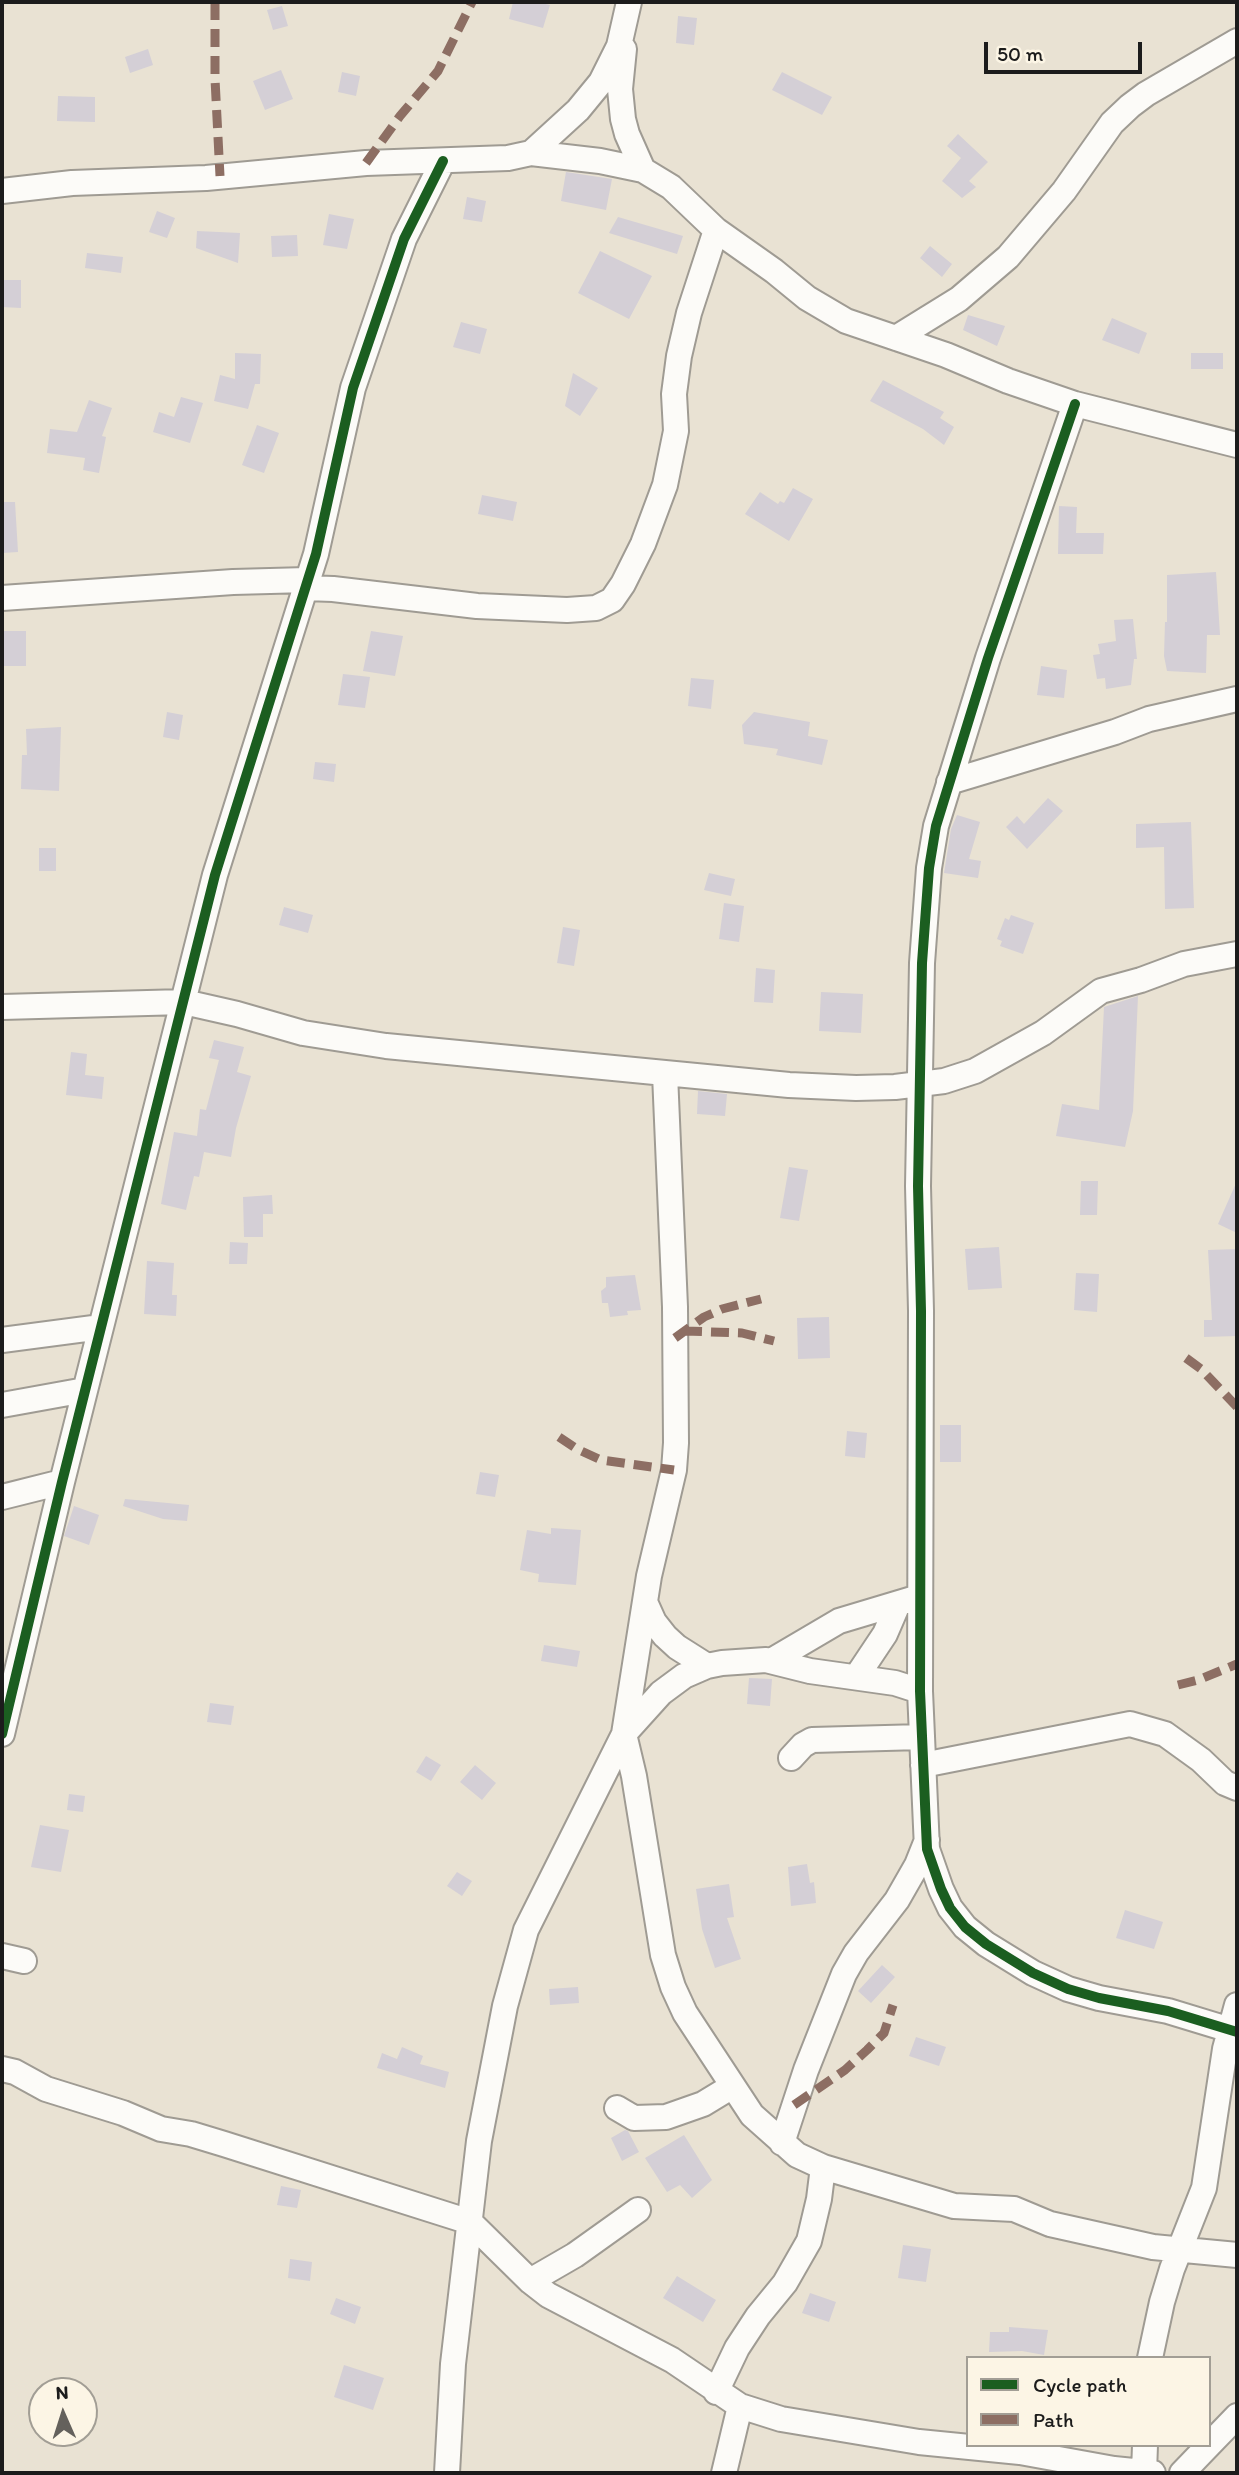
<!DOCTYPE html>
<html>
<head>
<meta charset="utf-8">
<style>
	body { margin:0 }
	#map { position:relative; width:1239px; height:2475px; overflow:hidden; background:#e9e2d3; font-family:Itim,sans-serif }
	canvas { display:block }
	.frame { position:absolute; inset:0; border:4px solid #1c1c1c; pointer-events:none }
	.legend { position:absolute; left:966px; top:2356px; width:245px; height:91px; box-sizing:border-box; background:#fcf5e5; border:2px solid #a29e95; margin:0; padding:9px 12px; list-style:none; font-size:21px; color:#1c1c1c }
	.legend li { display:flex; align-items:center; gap:14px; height:35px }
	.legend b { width:35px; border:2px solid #a29e95 }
	.north { position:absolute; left:28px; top:2377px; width:70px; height:70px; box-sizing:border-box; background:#fcf5e5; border:2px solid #a29e95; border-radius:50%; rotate:357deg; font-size:19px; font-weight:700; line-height:28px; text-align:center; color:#1c1c1c }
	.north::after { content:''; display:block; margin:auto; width:24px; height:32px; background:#64615c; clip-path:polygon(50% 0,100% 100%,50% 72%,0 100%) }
	.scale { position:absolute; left:984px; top:42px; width:158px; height:32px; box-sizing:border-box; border:4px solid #1c1c1c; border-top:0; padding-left:9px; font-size:21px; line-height:24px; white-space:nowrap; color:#1c1c1c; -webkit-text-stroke:5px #fcf5e5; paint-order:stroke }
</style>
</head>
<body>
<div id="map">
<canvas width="1239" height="2475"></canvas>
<div class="frame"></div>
<ul class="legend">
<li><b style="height:9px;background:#1b5e20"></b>Cycle path</li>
<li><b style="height:9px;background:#8d6e63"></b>Path</li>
</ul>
<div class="north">N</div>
<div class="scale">50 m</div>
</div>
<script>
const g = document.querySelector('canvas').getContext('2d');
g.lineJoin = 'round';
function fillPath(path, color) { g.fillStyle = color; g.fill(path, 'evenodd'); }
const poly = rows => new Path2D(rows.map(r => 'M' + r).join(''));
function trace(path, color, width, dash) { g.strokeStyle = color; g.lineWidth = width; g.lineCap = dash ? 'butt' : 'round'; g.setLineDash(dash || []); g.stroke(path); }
const building = poly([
	[513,2,538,2,550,5,543,28,509,19],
	[282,6,288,26,273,30,267,10],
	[678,16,697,18,694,45,676,43],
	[148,49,153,65,130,73,125,57],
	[281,70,293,99,265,110,253,81],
	[342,72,360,76,356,96,338,92],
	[782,72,832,97,822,115,772,90],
	[58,96,95,97,95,122,57,121],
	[958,134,988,162,969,181,976,187,962,198,942,181,961,158,947,146],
	[566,172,612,179,606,210,561,201],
	[467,197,486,201,482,222,463,219],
	[157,211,175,218,167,238,149,232],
	[329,214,354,219,347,249,323,245],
	[618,217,683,236,677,254,609,233],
	[197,231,240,233,238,263,196,248],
	[297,235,298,256,272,257,271,236],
	[930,246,952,264,942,277,920,258],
	[600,251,652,276,629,319,578,293],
	[87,253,123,257,121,273,85,268],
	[2,280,21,280,21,308,2,307],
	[968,315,1005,326,997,346,963,330],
	[1112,318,1147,333,1139,354,1102,340],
	[461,322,487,329,480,354,453,347],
	[235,353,261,354,260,384,255,384,248,409,214,401,220,375,235,379],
	[1191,353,1223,353,1223,369,1191,369],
	[573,373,598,388,580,416,565,406],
	[883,380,944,412,940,418,954,427,944,445,923,429,870,401],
	[181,397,203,403,190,443,153,432,159,412,174,417],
	[89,400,112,408,102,436,106,437,99,473,83,470,85,458,47,453,50,429,77,432],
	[257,425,279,433,264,473,242,465],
	[793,488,813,499,789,541,745,514,760,492,778,504,780,501,784,503],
	[482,495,517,502,513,521,478,514],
	[2,502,15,502,18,552,2,553],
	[1059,506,1077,507,1076,533,1104,533,1103,554,1058,554],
	[1216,572,1220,635,1207,635,1206,673,1167,671,1164,656,1165,622,1167,622,1167,575],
	[1133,619,1137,659,1134,659,1131,685,1106,689,1105,678,1097,679,1093,655,1100,654,1098,644,1116,641,1114,620],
	[2,631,26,631,26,666,2,666],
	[371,631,403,636,395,676,363,671],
	[1041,666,1067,670,1064,698,1037,695],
	[343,674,370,677,365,708,338,705],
	[691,678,714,680,711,709,688,706],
	[167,712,183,715,179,740,163,737],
	[754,712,810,722,808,736,828,740,822,765,776,755,778,749,744,744,742,725],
	[61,727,59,791,21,789,22,755,27,755,26,729],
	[315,762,336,764,334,782,313,779],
	[1048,798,1063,811,1027,849,1006,827,1017,816,1024,824],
	[957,815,980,822,969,859,981,861,978,878,944,873,951,829],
	[1191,822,1194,908,1165,909,1164,847,1136,848,1136,824],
	[39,848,56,848,56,871,39,871],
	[709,873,735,879,731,896,704,890],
	[724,903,744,906,739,942,719,939],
	[284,907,313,915,308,933,279,925],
	[1011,915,1034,923,1023,954,1000,946,1002,941,997,939,1005,918,1009,920],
	[563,927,580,930,574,966,557,963],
	[756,968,775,970,773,1003,754,1002],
	[821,992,863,994,861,1033,819,1031],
	[1138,996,1133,1111,1125,1147,1056,1136,1062,1104,1099,1110,1104,1007],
	[214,1040,244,1047,237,1072,251,1076,236,1128,231,1157,204,1152,199,1177,194,1176,186,1210,161,1204,174,1132,197,1136,200,1109,206,1110,219,1060,209,1058],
	[71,1052,87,1054,85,1075,104,1077,102,1099,66,1095],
	[698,1091,727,1094,725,1116,697,1114],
	[789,1167,808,1170,799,1221,780,1218],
	[1081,1181,1098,1181,1097,1215,1080,1215],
	[1237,1181,1237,1233,1218,1224],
	[272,1195,273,1214,263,1214,263,1237,244,1237,243,1197],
	[230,1242,248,1243,247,1264,229,1264],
	[999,1247,1002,1288,968,1290,965,1249],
	[1237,1249,1237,1336,1204,1337,1204,1320,1212,1320,1208,1250],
	[147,1261,174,1263,172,1295,177,1295,176,1316,144,1314],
	[1076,1273,1099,1274,1097,1312,1074,1310],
	[635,1275,641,1310,627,1311,628,1315,610,1317,608,1303,602,1303,601,1291,606,1287,606,1277],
	[829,1317,830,1358,798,1359,797,1318],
	[940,1425,961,1425,961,1462,940,1462],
	[847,1431,867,1433,865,1458,845,1456],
	[480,1472,499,1475,495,1497,476,1494],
	[125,1499,189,1505,187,1521,163,1519,123,1506],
	[74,1506,99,1515,89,1545,64,1536],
	[551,1528,581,1530,576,1585,538,1582,539,1574,520,1570,527,1530,551,1534],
	[544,1645,580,1651,577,1667,541,1661],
	[749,1678,772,1679,770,1706,747,1704],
	[210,1703,234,1706,231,1725,207,1722],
	[426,1756,441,1765,431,1781,416,1772],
	[475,1765,496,1783,482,1800,460,1782],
	[69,1794,85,1796,83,1812,67,1810],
	[40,1825,69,1830,61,1872,31,1867],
	[807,1864,810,1883,814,1882,816,1903,791,1906,788,1867],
	[457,1872,472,1881,462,1896,447,1886],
	[729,1884,734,1917,727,1918,741,1959,715,1968,702,1929,696,1889],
	[1125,1910,1163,1922,1154,1949,1116,1938],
	[882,1965,895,1977,871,2003,858,1991],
	[578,1987,579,2003,550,2005,549,1989],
	[916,2037,946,2047,939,2066,909,2056],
	[402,2047,423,2056,420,2064,449,2072,445,2088,377,2068,382,2053,397,2059],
	[625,2130,628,2131,639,2152,622,2161,611,2138],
	[684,2135,712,2180,692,2198,680,2185,667,2192,645,2158],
	[281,2186,301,2190,297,2208,277,2205],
	[903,2245,931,2249,926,2282,898,2278],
	[290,2259,312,2262,310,2281,288,2278],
	[677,2276,716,2300,703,2322,663,2298],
	[810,2293,836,2302,829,2322,802,2313],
	[336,2298,361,2307,355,2324,330,2314],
	[1009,2327,1048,2330,1044,2355,1022,2351,989,2352,990,2332,1009,2332],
	[344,2365,384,2378,373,2410,334,2397]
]);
const minor = poly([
	[624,49,620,89,623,119,627,134,643,170],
	[531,153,600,161,643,170,671,187,716,230,774,271,807,298,846,321,946,355,1008,381,1075,404,1237,445],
	[2,191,72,183,206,178,366,163,508,158,531,153,578,110,601,82,619,46,629,2],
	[896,338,959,299,1008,257,1064,191,1112,123,1130,106,1146,94,1237,41],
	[1075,404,988,658,936,826,929,868,922,963,918,1186,921,1311,920,1691,927,1849,941,1889,950,1908,965,1927,986,1944,1033,1973,1068,1989,1099,1998,1168,2011,1237,2032],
	[305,588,333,589,477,606,567,610,596,608,612,600,623,584,643,544,665,485,676,431,674,394,679,356,689,313,716,230],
	[2,598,233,582,307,580],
	[949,782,1115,732,1149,719,1237,699],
	[2,1007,184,1002,237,1014,303,1033,386,1046,789,1085,856,1088,895,1087,944,1081,975,1071,1043,1033,1101,991,1141,980,1184,964,1237,954],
	[665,1074,675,1307,676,1443,674,1470,649,1576,624,1734,634,1776,663,1955,673,1987,685,2013,752,2115,797,2155,823,2167,954,2206,1014,2209,1050,2224,1153,2247,1237,2255],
	[2,1340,101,1327],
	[2,1405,85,1390],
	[2,1497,62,1482],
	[645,1602,654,1622,665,1636,677,1647,707,1666],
	[771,1661,839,1621,919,1597],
	[857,1676,885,1634,898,1604],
	[2,1734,62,1482,215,875,316,554,353,388,404,239,443,161],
	[791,1758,803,1745,812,1740,922,1737],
	[923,1765,1130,1724,1165,1734,1201,1760,1225,1783,1237,1788],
	[2,1956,24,1961],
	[2,2069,15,2072,46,2089,123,2113,161,2129,191,2134,224,2144,470,2222,530,2281,548,2295,672,2360,740,2406,781,2419,919,2442,1020,2452,1114,2469,1153,2473],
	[617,2108,634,2118,666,2117,703,2104,731,2087],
	[782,2143,806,2070,844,1974,856,1953,897,1900,917,1865,927,1840],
	[530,2281,575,2255,638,2210],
	[1150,2358,1162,2302,1172,2269,1204,2188,1225,2049,1237,2005],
	[716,2392,737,2348,758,2316,785,2283,809,2241,819,2199,823,2167],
	[1209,2445,1237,2416],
	[447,2473,453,2364,479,2141,505,2006,526,1930,624,1734,661,1693,684,1676,707,1666,722,1663,766,1660,810,1671,895,1683,920,1691],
	[724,2473,740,2406],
	[1144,2473,1145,2445],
	[1182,2473,1209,2445]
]);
const quiet = poly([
	[215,2,215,79,220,176],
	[366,163,400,116,438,71,472,2],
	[684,1331,742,1333,774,1341],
	[675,1338,704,1317,722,1309,761,1299],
	[1186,1358,1201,1369,1237,1407],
	[559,1437,577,1449,601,1460,674,1470],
	[1178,1685,1198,1680,1237,1664],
	[794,2105,845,2070,867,2050,884,2033,893,2005]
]);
const cycleway = poly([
	[1075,404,988,658,936,826,929,868,922,963,918,1186,921,1311,920,1691,927,1849,941,1889,950,1908,965,1927,986,1944,1033,1973,1068,1989,1099,1998,1168,2011,1237,2032],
	[2,1734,62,1482,215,875,316,554,353,388,404,239,443,161]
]);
fillPath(building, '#d4cfd6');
trace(minor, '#9f9b93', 28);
trace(minor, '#fcfbf8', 24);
trace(quiet, '#8d6e63', 9, [18, 9]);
trace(cycleway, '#1b5e20', 10);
</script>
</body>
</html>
